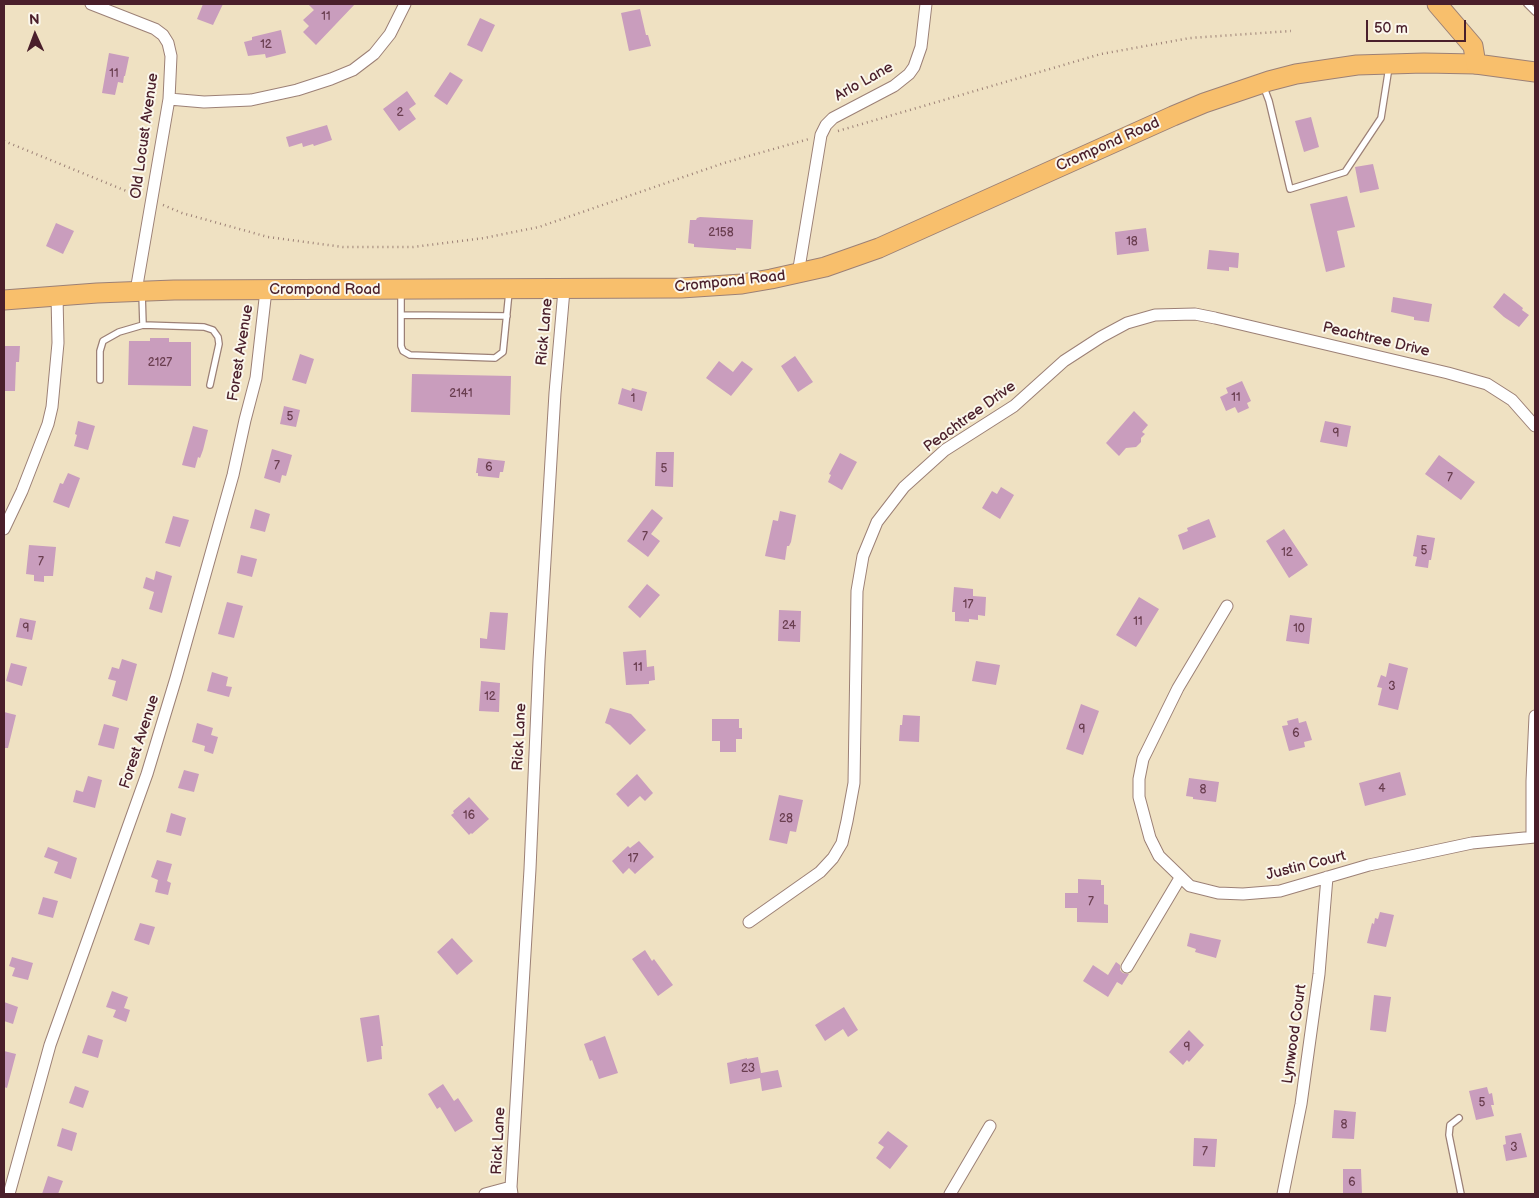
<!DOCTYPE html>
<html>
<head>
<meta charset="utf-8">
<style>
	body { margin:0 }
	#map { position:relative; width:1539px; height:1198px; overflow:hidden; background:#efe1c2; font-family:"Balsamiq Sans",sans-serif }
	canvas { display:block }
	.frame { position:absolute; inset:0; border:5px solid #4a1f2b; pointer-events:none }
	.north { position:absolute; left:10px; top:10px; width:50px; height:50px; -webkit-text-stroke:4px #fbf7ec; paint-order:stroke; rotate:358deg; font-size:14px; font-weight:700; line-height:20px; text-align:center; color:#4a1f2b }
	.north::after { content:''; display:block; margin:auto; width:18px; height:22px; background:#4a1f2b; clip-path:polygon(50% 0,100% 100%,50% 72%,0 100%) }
	.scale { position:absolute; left:1366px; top:20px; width:100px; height:22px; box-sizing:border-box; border:2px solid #4a1f2b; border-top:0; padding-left:6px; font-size:15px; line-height:18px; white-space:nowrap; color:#4a1f2b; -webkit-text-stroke:4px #fbf7ec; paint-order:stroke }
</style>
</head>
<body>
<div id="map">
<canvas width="1539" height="1198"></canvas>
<div class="frame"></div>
<div class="north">N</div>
<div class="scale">50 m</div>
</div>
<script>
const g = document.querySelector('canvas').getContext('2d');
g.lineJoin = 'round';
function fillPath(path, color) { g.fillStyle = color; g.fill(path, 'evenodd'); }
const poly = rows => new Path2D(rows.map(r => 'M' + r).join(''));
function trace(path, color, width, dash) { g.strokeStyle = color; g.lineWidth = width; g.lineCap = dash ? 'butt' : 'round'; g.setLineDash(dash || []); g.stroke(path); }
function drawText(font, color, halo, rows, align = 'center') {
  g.font = font + ' "Balsamiq Sans",sans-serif'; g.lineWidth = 4; g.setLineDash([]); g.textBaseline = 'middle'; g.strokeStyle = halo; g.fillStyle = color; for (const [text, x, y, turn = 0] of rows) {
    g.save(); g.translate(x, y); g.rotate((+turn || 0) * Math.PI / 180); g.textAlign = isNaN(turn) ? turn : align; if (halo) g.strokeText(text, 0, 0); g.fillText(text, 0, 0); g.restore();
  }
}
const building = poly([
	[203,4,223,4,213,25,197,19],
	[308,4,355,4,316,45,303,32,309,26,303,20,314,10],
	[640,9,646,35,648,35,651,46,629,51,621,13],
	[480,18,495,25,482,52,467,45],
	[281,30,286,53,266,58,265,54,248,56,244,42,252,40,252,37],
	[109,53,129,57,125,76,124,76,123,83,118,82,115,95,102,93],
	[450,72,463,80,447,105,434,96],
	[407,91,416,104,409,109,416,119,399,131,383,109],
	[1311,117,1319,147,1304,152,1295,121],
	[327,125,332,140,314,146,313,144,303,147,302,143,289,147,286,137],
	[1373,164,1379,189,1360,193,1355,167],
	[1347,196,1355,227,1337,231,1345,267,1326,272,1310,204],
	[700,217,753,220,751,249,736,248,736,250,694,247,694,244,688,243,690,220,696,220,697,218],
	[56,223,74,231,63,254,46,246],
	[1146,228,1149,251,1117,255,1115,232],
	[1209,250,1239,253,1238,268,1229,267,1229,271,1207,269],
	[1504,293,1523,308,1522,310,1529,315,1519,327,1504,317,1493,307],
	[1393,297,1432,304,1429,322,1414,320,1414,317,1391,312],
	[150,338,169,338,169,342,191,342,191,386,128,385,129,341,150,341],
	[4,346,20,346,19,362,16,362,15,391,4,391],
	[300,354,314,359,306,384,292,380],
	[795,356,813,382,798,392,781,366],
	[719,361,733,372,742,361,753,369,731,396,706,378],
	[412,374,511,376,510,415,411,412],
	[1242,381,1251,401,1247,403,1249,408,1238,413,1235,407,1226,411,1220,397,1228,393,1226,388],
	[622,388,631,391,632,388,647,392,642,411,618,404],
	[284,406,300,410,296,427,280,424],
	[1134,411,1148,425,1142,432,1145,434,1141,438,1141,442,1136,447,1126,448,1119,456,1106,443],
	[78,421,95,426,88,450,74,446,77,435,75,434],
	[1325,421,1351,426,1347,447,1320,442],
	[193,426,208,430,203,450,200,458,198,457,195,468,182,465],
	[272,449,292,455,286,476,282,475,280,483,264,478],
	[656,452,674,452,673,487,655,486],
	[840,453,857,462,842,490,828,482,831,475,829,474],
	[1439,455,1475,482,1461,500,1425,474],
	[478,458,505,461,503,472,500,472,499,478,478,476,478,473,476,473],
	[68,473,80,478,69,508,53,502,60,483,63,484],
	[1001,487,1014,495,1000,519,982,508,992,491,997,494],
	[255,509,270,514,265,532,250,528],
	[652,509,663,518,651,534,660,541,648,557,627,541],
	[780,511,796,515,791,542,789,546,787,546,785,560,765,556,773,520,778,521],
	[173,516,189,520,180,547,165,543],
	[1209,519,1216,537,1183,550,1178,535,1188,531,1187,528],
	[1284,529,1308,565,1289,578,1266,541],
	[1417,535,1435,538,1431,560,1429,560,1428,568,1415,566,1417,557,1413,556],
	[29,545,56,547,53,576,44,576,44,582,34,581,34,575,26,574],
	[241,555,257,559,252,577,237,573],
	[156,571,172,576,162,613,149,609,154,592,143,588,146,577,154,580],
	[647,584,660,595,640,618,628,607],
	[954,587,973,589,973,596,986,597,985,616,978,615,978,620,969,619,969,622,955,621,955,612,952,612],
	[1139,597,1159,609,1136,647,1116,635],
	[227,602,243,606,234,638,218,634],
	[779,610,801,611,800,642,778,641],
	[490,612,508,613,505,650,480,648,480,638,487,639],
	[1290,615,1312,618,1309,644,1286,641],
	[20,618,36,621,32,640,16,637],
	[646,650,647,667,654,666,655,680,649,681,649,684,626,685,623,652],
	[122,659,137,664,127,701,112,696,116,681,108,679,112,667,119,669],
	[976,661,1000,665,996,685,972,681],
	[11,663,27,667,22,686,6,681],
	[1389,663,1408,668,1398,710,1378,705,1382,688,1377,687,1381,675,1386,677],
	[212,672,228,677,226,686,232,687,229,697,207,691],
	[481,681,500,683,499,712,479,711],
	[1081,704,1099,711,1083,755,1066,749],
	[610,708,631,714,646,730,630,745,610,725,605,723],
	[4,712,16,715,8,748,4,748],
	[903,715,920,716,919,742,899,741,900,725,902,725],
	[1298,718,1299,723,1306,721,1312,740,1304,742,1305,747,1289,751,1282,726,1288,725,1287,721],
	[712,719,739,719,739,728,742,728,742,739,736,739,736,752,720,752,720,741,712,741],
	[197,723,213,728,211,735,218,737,213,754,204,751,205,746,192,742],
	[104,724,119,728,114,749,98,745],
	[184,770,199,774,194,792,178,788],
	[1400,772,1406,795,1365,806,1359,783],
	[637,774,653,793,645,801,640,796,628,807,616,794],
	[88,776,102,780,95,808,73,802,76,790,83,792],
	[1189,778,1219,782,1216,802,1193,799,1193,797,1186,796],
	[779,795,803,800,796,832,790,831,787,844,769,840],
	[469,797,489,819,472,834,471,833,469,835,451,815,454,813,453,811],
	[171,813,186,818,181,836,166,832],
	[639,841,654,857,635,874,629,868,623,874,612,861,628,846,630,848],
	[48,847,77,858,71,879,54,873,58,862,44,857],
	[157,860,172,864,167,881,171,883,168,895,155,892,158,880,151,877],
	[1078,879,1101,880,1101,885,1104,885,1104,904,1108,905,1108,923,1077,922,1077,908,1065,908,1065,893,1078,893],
	[43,897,58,901,53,918,38,914],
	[1380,912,1394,915,1386,947,1367,943,1372,923,1374,924,1375,918,1378,919],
	[140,923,155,927,149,945,134,940],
	[1190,933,1221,940,1216,958,1195,952,1196,949,1187,946],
	[452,938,473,961,457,975,437,952],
	[645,950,652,961,654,959,673,985,658,996,632,959],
	[12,957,33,963,28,980,12,976,15,968,9,966],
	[1116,962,1120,965,1120,970,1123,973,1129,974,1122,985,1117,982,1108,997,1083,981,1093,965,1108,975],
	[112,991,128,997,124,1008,130,1010,126,1022,113,1017,116,1010,106,1007],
	[1374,995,1391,997,1386,1032,1370,1030],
	[4,1002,18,1007,13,1024,4,1021],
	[844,1007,858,1030,848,1037,843,1029,825,1041,815,1025],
	[379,1015,383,1046,381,1046,382,1059,367,1062,360,1018],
	[1189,1030,1204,1045,1189,1062,1187,1060,1183,1065,1169,1052],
	[88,1035,103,1040,98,1058,82,1053],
	[605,1036,618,1073,599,1079,592,1060,590,1061,584,1044],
	[4,1051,16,1054,7,1088,4,1087],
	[758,1057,761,1073,778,1070,782,1087,762,1091,760,1078,730,1084,727,1063,747,1058,747,1059],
	[443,1084,454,1101,458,1098,473,1121,455,1132,440,1107,437,1109,428,1094],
	[75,1086,89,1091,83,1108,69,1103],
	[1487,1087,1489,1094,1492,1093,1494,1105,1491,1105,1494,1116,1476,1120,1469,1091],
	[1334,1110,1356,1112,1354,1139,1332,1138],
	[62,1128,77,1133,72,1151,57,1146],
	[888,1131,908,1146,890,1169,876,1158,884,1147,878,1143],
	[1521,1133,1527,1157,1506,1161,1503,1145,1506,1144,1505,1136],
	[1194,1138,1217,1139,1215,1167,1193,1166],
	[1343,1169,1361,1169,1362,1194,1343,1194],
	[48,1176,63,1181,58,1194,42,1194]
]);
const path = poly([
	[838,131,1101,54,1190,38,1291,31],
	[4,141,141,197],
	[163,205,182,213,268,237,343,247,413,247,484,238,539,227,724,163,809,139]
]);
const service = poly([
	[1527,4,1535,12],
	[1263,85,1269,101,1290,189,1345,172,1381,118,1389,67],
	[401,292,401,346,403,351,410,355,495,358,503,352,509,292],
	[401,315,507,316],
	[143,325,204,327,213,330,218,337,219,344,210,385],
	[100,380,100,351,103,341,119,332,143,325,142,293],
	[1459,1118,1450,1125,1449,1135,1461,1194]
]);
const minor = poly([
	[91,4,155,29,163,35,168,43,171,56,169,99,136,291],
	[169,99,204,102,251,100,297,90,331,79,353,70,374,54,390,34,405,4],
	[798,274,821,135,826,125,833,118,894,86,909,74,914,67,921,47,926,4],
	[4,529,22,491,48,424,52,407,58,343,57,295],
	[1227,606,1178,688,1143,759,1139,779,1139,797,1150,838,1159,856,1190,886,1218,893,1243,894,1280,891,1369,865,1472,843,1535,837],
	[1532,837,1532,781,1535,716],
	[749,922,820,872,833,858,842,843,847,821,854,783,857,591,863,556,877,522,904,487,945,450,1014,406,1064,361,1101,337,1127,323,1155,315,1195,314,1215,318,1448,373,1487,384,1512,400,1535,426],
	[1127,967,1180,878],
	[9,1194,50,1045,147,774,176,678,233,475,245,420,256,378,266,290],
	[485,1194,511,1187],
	[512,1194,511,1187,530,869,539,661,555,393,564,290],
	[950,1194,990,1126],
	[1283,1194,1301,1104,1319,974,1327,877]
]);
const primary = poly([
	[4,300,97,293,174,290,681,288,742,284,771,279,825,267,879,248,1173,116,1204,103,1269,81,1296,74,1357,65,1424,63,1476,64]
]);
const trunk = poly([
	[1437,4,1473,46,1476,64,1535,72]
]);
const numberNames = [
	["11",326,17],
	["12",266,45],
	["11",114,74],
	["2",400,113],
	["2158",721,233],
	["18",1132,242],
	["2127",160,363],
	["2141",461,394],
	["11",1236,398],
	["1",633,399],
	["5",290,417],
	["9",1336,434],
	["7",277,466],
	["6",489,468],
	["5",664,469],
	["7",1450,478],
	["7",645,537],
	["5",1424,551],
	["12",1287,553],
	["7",41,562],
	["17",968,605],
	["11",1138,622],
	["24",789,626],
	["9",26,629],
	["10",1299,629],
	["11",638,668],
	["3",1392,687],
	["12",490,697],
	["9",1082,730],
	["6",1296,734],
	["4",1382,789],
	["8",1203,790],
	["16",469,816],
	["28",786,819],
	["17",633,859],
	["7",1091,902],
	["9",1187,1048],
	["23",748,1069],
	["5",1482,1103],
	["8",1344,1125],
	["3",1514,1148],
	["7",1205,1152],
	["6",1352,1183]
];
const streetNames = [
	["Arlo Lane",864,82,-29],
	["Old Locust Avenue",145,136,-82],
	["Crompond Road",1108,145,-24],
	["Crompond Road",730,282,-6],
	["Crompond Road",325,290],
	["Rick Lane",545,332,-85],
	["Peachtree Drive",1376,340,13],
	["Forest Avenue",241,353,-81],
	["Peachtree Drive",970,417,-36],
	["Rick Lane",520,737,-87],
	["Forest Avenue",140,742,-72],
	["Justin Court",1306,866,-14],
	["Lynwood Court",1295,1034,-82],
	["Rick Lane",499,1141,-87]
];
fillPath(building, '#c99dbd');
trace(service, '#9c8076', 8);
trace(minor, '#9c8076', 13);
trace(primary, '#9c8076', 21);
trace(trunk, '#9c8076', 21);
trace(path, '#9c8076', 2.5, [1, 4]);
trace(service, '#fff', 5.5);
trace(minor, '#fff', 11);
trace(primary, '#f8bf6c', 19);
trace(trunk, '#f8bf6c', 19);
drawText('12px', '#6a3e50', null, numberNames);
drawText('15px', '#4a1f2b', '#fbf7ec', streetNames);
</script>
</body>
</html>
